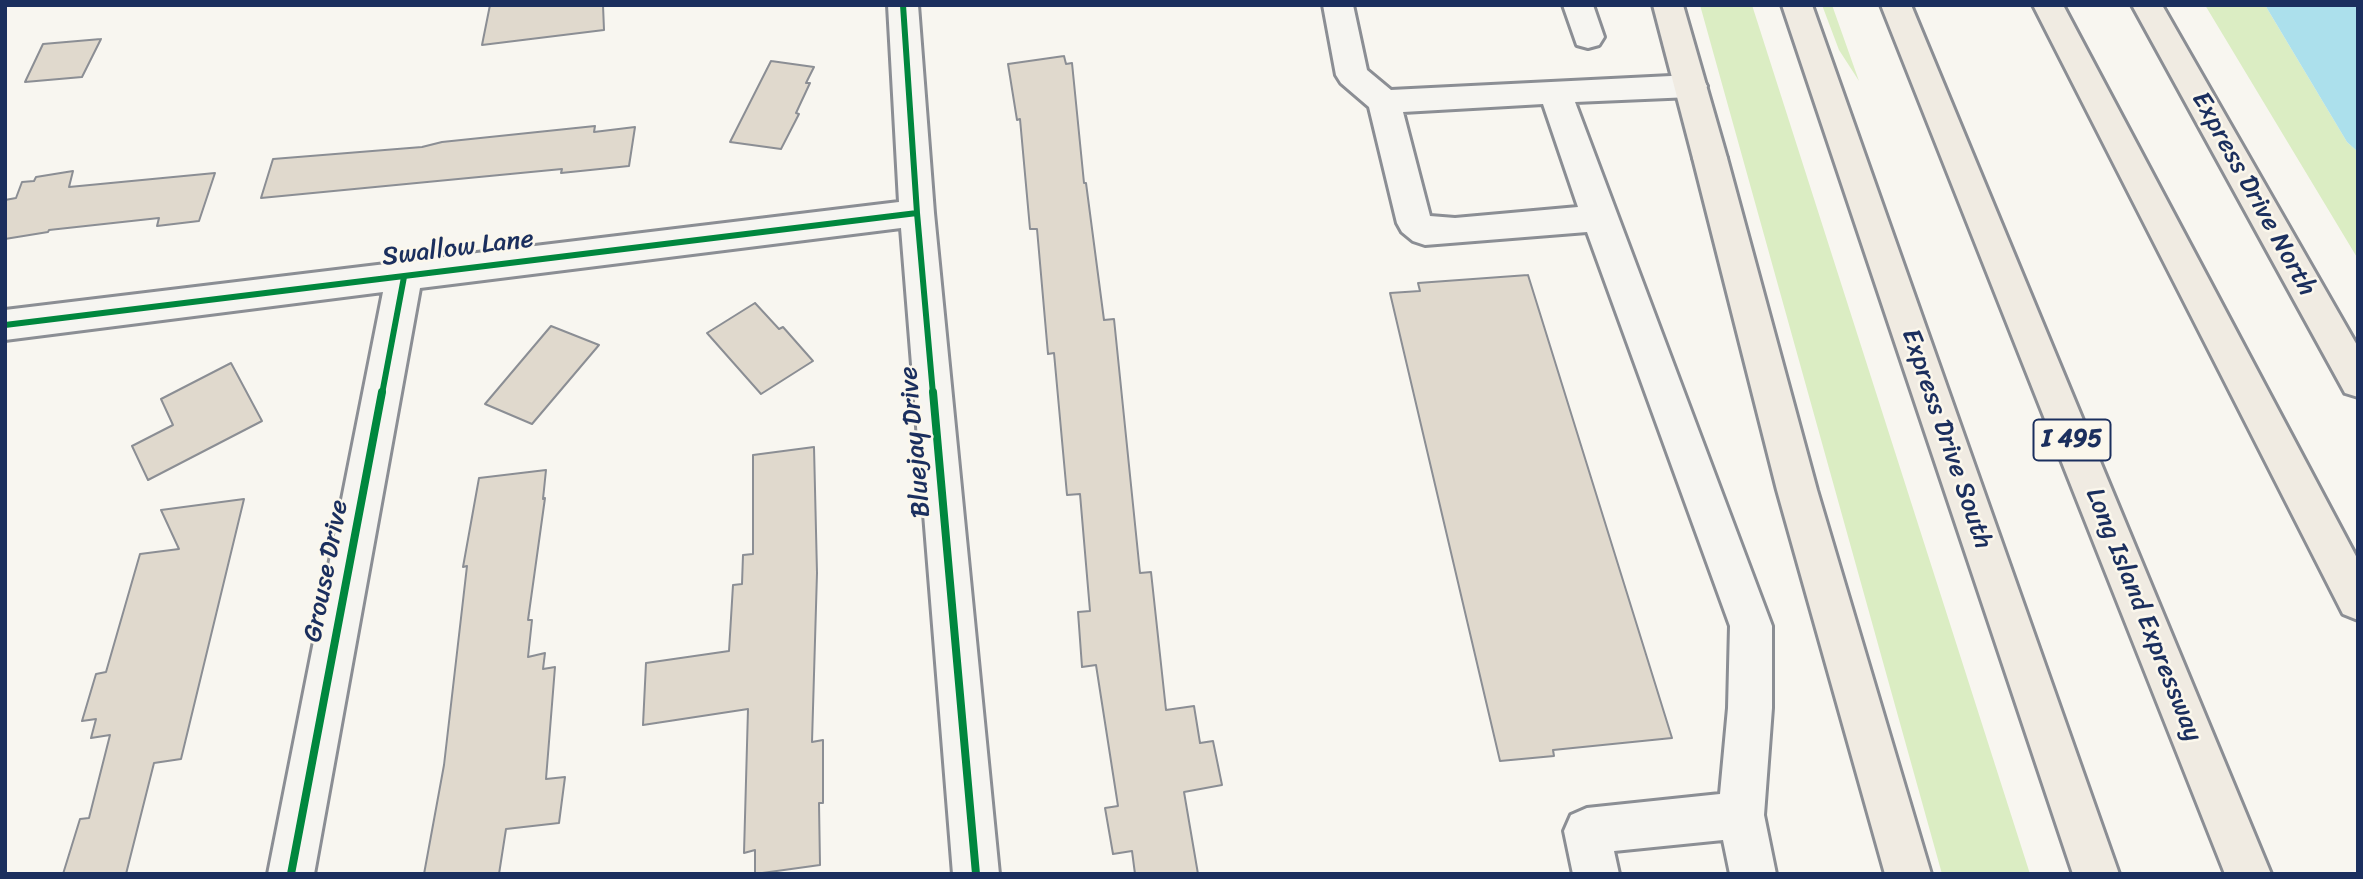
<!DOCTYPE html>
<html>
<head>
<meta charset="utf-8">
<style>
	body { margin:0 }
	#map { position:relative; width:2363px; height:879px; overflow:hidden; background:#f8f6f0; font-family:Sriracha,sans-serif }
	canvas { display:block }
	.frame { position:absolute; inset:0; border:7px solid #1b2f5e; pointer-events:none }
</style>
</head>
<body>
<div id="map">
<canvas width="2363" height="879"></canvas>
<div class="frame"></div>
</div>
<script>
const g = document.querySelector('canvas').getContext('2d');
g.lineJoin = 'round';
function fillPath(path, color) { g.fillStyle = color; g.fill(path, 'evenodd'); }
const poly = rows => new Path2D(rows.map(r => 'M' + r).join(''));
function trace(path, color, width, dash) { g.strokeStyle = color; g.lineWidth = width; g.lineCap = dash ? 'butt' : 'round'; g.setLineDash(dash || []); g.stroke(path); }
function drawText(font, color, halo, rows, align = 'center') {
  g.font = font + ' Sriracha,sans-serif'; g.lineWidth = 5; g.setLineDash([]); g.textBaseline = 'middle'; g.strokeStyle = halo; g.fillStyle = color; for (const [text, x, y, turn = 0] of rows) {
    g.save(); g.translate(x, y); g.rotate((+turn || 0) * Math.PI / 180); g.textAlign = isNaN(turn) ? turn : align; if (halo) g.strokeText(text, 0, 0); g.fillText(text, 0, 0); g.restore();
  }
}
const green = poly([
	[1700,5,1752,5,2030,874,1942,874],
	[1822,5,1832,5,1859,81,1839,50],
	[2205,5,2265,5,2347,142,2358,152,2358,259]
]);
const water = poly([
	[2265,5,2358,5,2358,152,2347,142]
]);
const building = poly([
	[490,5,603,5,604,30,482,45,490,5],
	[101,39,82,77,25,82,43,44,101,39],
	[1064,56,1066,64,1072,63,1084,183,1086,183,1104,320,1114,319,1140,573,1151,572,1166,710,1194,706,1200,743,1213,741,1222,785,1184,792,1198,874,1135,874,1132,851,1113,854,1105,808,1118,806,1096,665,1082,667,1078,612,1090,611,1080,494,1067,495,1054,353,1048,354,1037,229,1030,229,1020,119,1017,120,1008,64,1064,56],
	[771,61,814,67,806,83,810,83,796,113,799,114,781,149,730,142,771,61],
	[595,126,594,132,635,127,629,166,561,173,562,169,261,198,273,159,422,147,442,142,595,126],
	[73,171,69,187,215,173,199,221,157,226,159,218,49,230,48,232,5,239,5,200,16,198,22,182,34,181,36,177,73,171],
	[1528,275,1672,738,1553,750,1554,756,1500,761,1390,293,1420,291,1418,283,1528,275],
	[755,303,779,329,783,327,813,361,761,394,707,333,755,303],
	[551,326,599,345,532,424,485,404,551,326],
	[231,363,262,421,148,480,132,446,173,425,161,399,231,363],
	[814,447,817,573,812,742,823,740,823,803,819,803,820,865,755,874,755,850,744,853,748,709,643,725,646,663,729,651,733,585,742,584,743,555,753,554,753,455,814,447],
	[546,470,543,499,545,498,528,620,532,620,528,657,545,653,543,669,555,667,546,779,565,777,559,823,506,829,499,874,424,874,444,765,467,566,463,567,479,478,546,470],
	[244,499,181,759,154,763,126,874,63,874,80,819,89,818,110,735,91,738,96,719,82,721,96,674,106,672,140,554,179,549,161,510,244,499]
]);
const minor = poly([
	[888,5,918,5,934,213,999,874,953,874,901,228,420,288,314,874,268,874,383,292,5,340,5,310,899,202,888,5],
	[1323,5,1353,5,1367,70,1391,90,1691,75,1702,78,1707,86,1702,94,1691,97,1575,102,1772,626,1772,708,1764,815,1776,874,1730,874,1723,840,1614,851,1619,874,1573,874,1564,831,1571,815,1587,808,1720,794,1728,708,1730,626,1587,232,1425,245,1413,241,1402,232,1397,223,1369,107,1341,83,1336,75,1323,5],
	[1543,104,1578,207,1455,218,1430,216,1403,112,1543,104],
	[1563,5,1593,5,1604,37,1599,45,1588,48,1577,45,1563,5]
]);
const major = poly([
	[1653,5,1683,5,1727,158,1722,167,1710,170,1698,167,1693,158,1653,5]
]);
const highway = poly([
	[1782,5,1812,5,2119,874,2073,874,1782,5],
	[1881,5,1911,5,2271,874,2225,874,1881,5],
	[2033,5,2063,5,2358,560,2358,620,2343,614,2033,5],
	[2132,5,2162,5,2358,347,2358,397,2345,393,2132,5],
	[1710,146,1722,149,1727,158,1817,490,1931,874,1885,874,1777,490,1693,158,1698,149,1710,146]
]);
const cyclewayFar1 = poly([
	[903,5,917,213,933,394],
	[5,325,917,213],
	[382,394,404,277]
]);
const cycleway = poly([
	[933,392,976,874],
	[291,874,382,392]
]);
const shields = [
	[2072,440,77]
];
const shieldNames = [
	["I 495",2072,440]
];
const streetNames = [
	["Express Drive North",2253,194,61],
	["Swallow Lane",458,249,-7],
	["Express Drive South",1946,439,71],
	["Bluejay Drive",916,442,-95],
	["Grouse Drive",327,571,-79],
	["Long Island Expressway",2143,615,68]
];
fillPath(green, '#dbedc3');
fillPath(water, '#ace0ec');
fillPath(building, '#e0d9cd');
trace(building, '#8b8e94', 2);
trace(minor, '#8b8e94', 6);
trace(major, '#8b8e94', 6);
trace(highway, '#8b8e94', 6);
fillPath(minor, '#f6f5f1');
fillPath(major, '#f0ebe2');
fillPath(highway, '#f0ebe2');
trace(cyclewayFar1, '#00873e', 6);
trace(cycleway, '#00873e', 8);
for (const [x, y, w] of shields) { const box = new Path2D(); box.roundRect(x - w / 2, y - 20.5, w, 41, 5); g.fillStyle = '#fbf7ec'; g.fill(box); trace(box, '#1b2f5e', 2); }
drawText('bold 24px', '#1b2f5e', null, shieldNames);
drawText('26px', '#1b2f5e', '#fbf7ec', streetNames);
</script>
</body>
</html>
